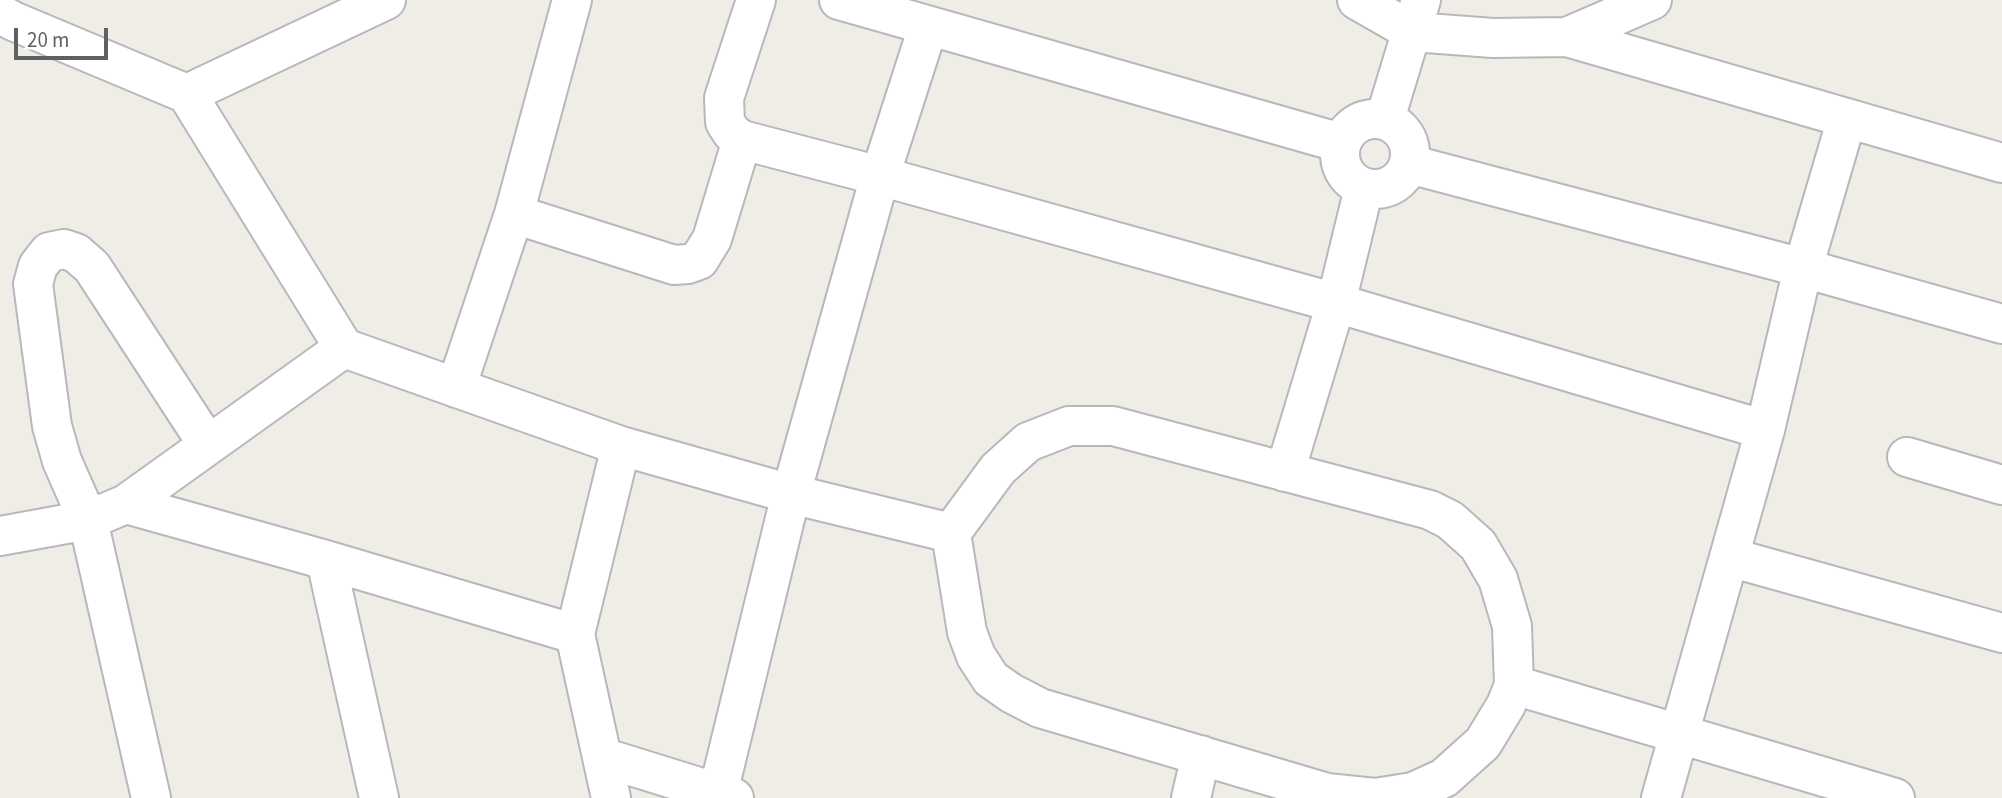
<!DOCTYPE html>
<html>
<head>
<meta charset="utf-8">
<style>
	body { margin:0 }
	#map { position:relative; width:2002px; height:798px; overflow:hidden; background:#efede5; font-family:"Source Sans 3",sans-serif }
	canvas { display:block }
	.scale { position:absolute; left:14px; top:28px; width:94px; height:32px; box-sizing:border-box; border:4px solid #5d6166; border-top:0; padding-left:9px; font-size:21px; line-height:24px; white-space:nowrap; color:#5d6166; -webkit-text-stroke:5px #fff; paint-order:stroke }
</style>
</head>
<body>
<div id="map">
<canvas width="2002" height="798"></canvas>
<div class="scale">20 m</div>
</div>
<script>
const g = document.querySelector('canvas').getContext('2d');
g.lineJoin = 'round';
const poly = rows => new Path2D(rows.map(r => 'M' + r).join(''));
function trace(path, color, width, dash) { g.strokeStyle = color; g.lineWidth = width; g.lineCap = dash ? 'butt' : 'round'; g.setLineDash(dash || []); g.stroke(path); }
const minor = poly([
	[756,0,724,98,725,122,732,133,742,140,880,176,1336,303,1765,430],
	[839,0,1341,143],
	[1357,0,1413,32,1493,38,1567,37,1652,0],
	[0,14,13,21,187,94,344,348,621,446,791,494,951,533],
	[1567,37,2002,163],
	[187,94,386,0],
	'1340 154a35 35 0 1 1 70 0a35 35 0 1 1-70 0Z',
	[1385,119,1421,0],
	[1409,164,1803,268,2002,324],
	[514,214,674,265,688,264,699,260,712,239,742,140],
	[456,388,514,214,572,0],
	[1069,426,1113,426,1430,510,1450,520,1478,545,1498,579,1512,626,1514,685,1506,705,1483,743,1444,778,1413,792,1375,798,1327,793,1040,708,1011,693,991,679,976,656,967,632,951,533,998,469,1028,442,1069,426],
	[1907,457,2002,485],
	[1285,472,1336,303,1364,188],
	[126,504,326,560,575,634],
	[0,536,88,520,126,504,344,348],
	[1729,557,2002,633],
	[326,560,379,798],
	[1514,685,1895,798],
	[602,757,734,798],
	[718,793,791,494,880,176,928,27],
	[151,798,88,520,62,461,52,426,33,284,38,266,49,252,64,249,76,253,92,267,208,445],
	[611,798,575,634,621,446],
	[1191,798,1201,755],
	[1661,798,1765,430,1803,268,1847,118]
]);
trace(minor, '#b5b8bc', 42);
trace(minor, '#fff', 38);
</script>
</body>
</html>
